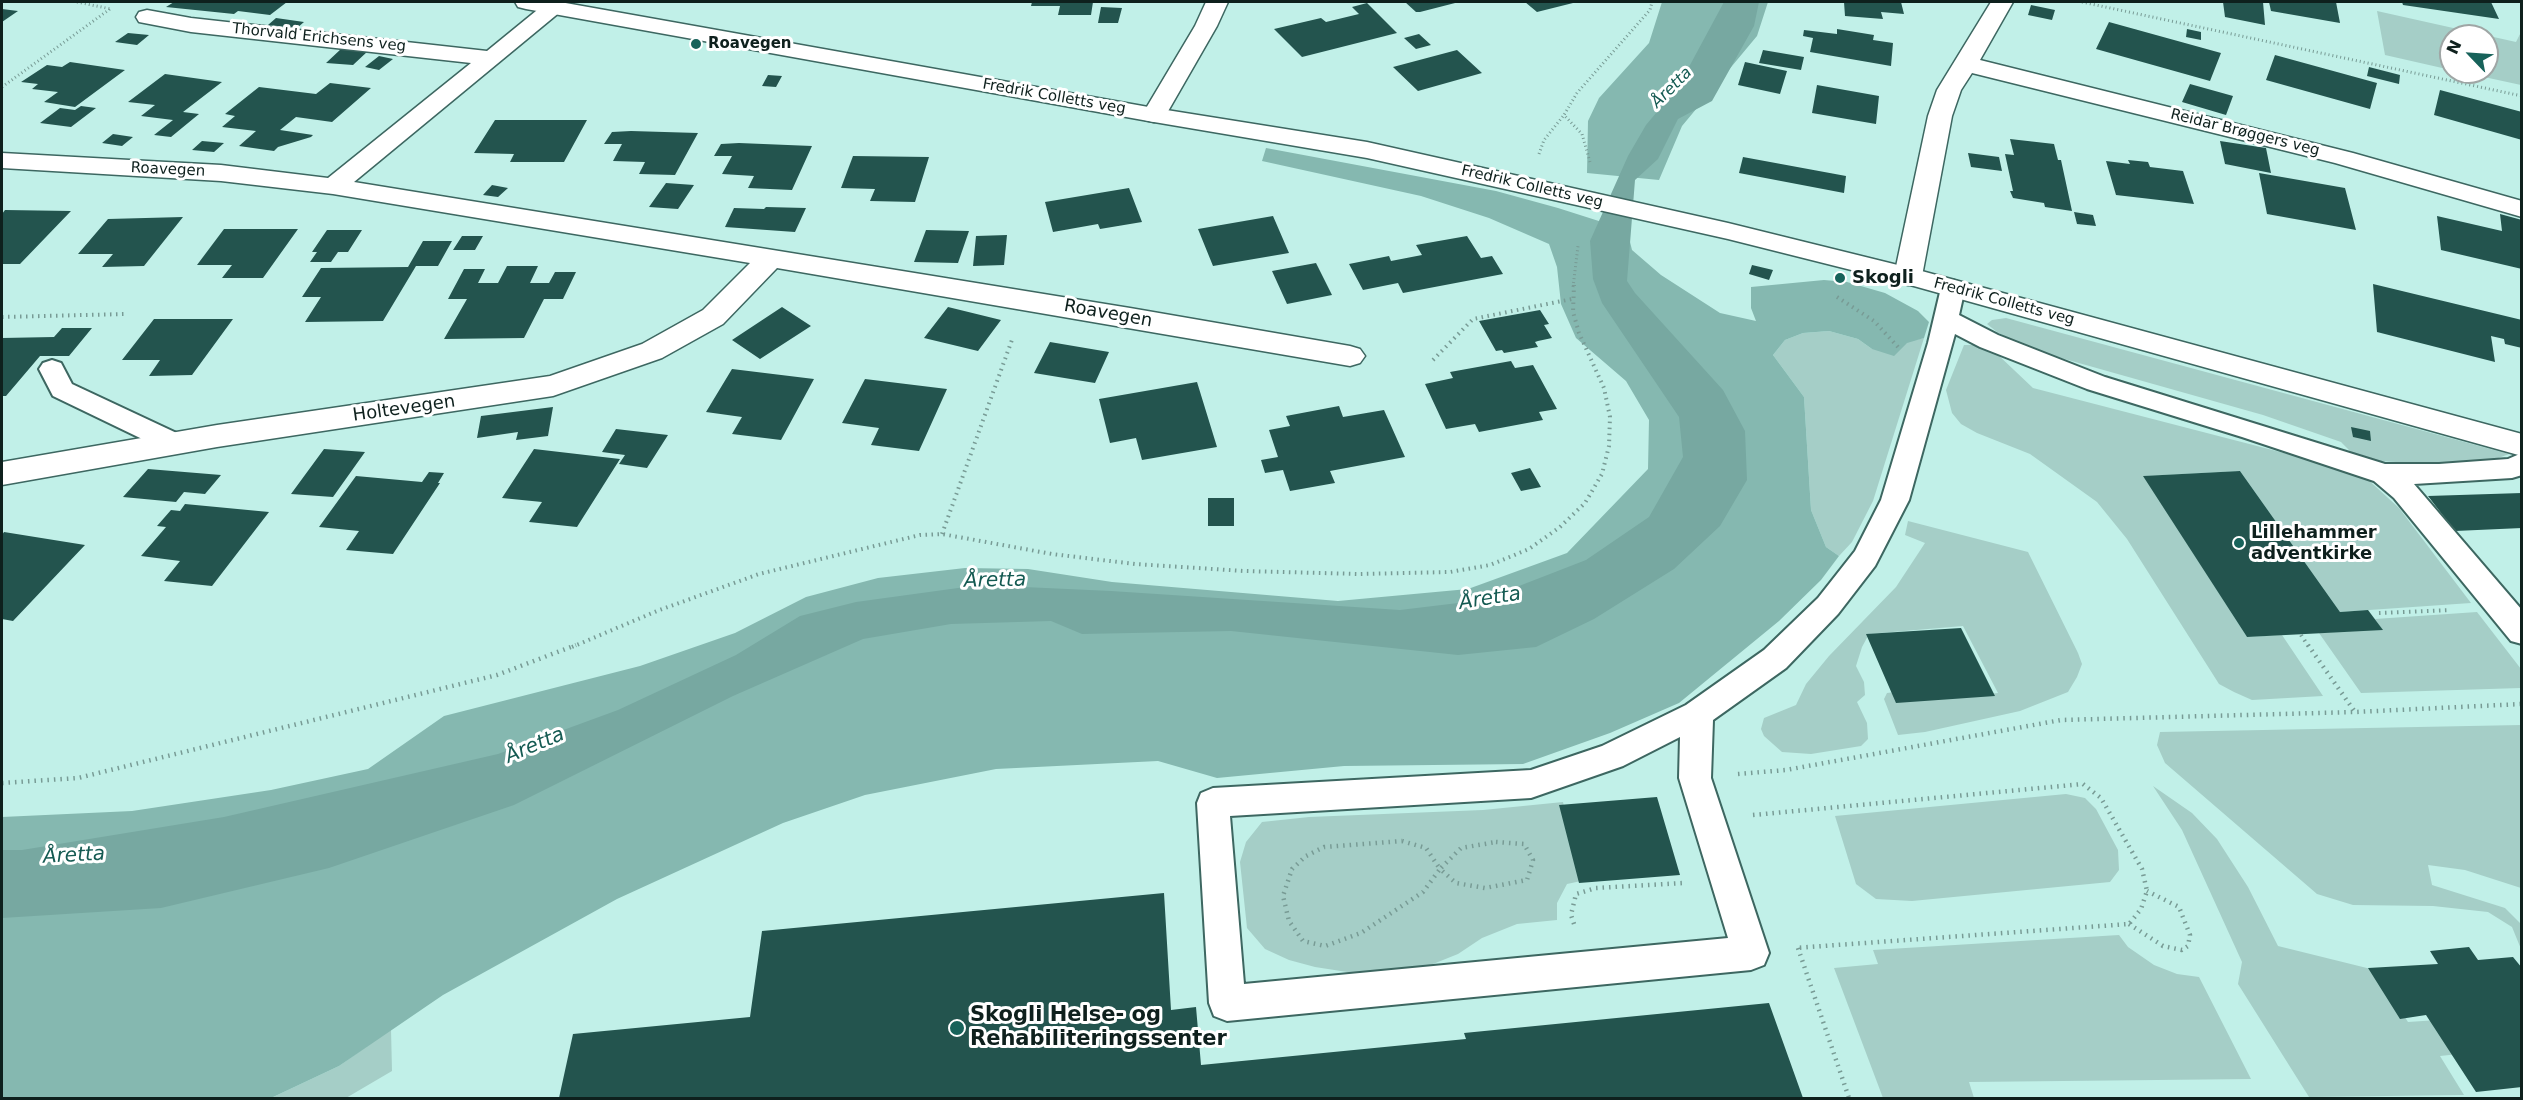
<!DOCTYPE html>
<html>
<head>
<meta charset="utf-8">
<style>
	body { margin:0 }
	#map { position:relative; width:2523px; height:1100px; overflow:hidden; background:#c1f0e8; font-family:"DejaVu Sans",sans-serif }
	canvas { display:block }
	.frame { position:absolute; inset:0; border:3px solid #0e201d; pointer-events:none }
	.north { position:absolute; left:2439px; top:24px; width:60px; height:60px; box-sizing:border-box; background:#fff; border:2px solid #9fa6a5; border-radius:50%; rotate:295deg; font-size:16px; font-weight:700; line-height:24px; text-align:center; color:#0e201d }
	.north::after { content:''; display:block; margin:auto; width:21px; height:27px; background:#17625a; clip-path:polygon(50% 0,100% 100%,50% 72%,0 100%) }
</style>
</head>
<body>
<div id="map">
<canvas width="2523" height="1100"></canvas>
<div class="frame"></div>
<div class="north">N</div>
</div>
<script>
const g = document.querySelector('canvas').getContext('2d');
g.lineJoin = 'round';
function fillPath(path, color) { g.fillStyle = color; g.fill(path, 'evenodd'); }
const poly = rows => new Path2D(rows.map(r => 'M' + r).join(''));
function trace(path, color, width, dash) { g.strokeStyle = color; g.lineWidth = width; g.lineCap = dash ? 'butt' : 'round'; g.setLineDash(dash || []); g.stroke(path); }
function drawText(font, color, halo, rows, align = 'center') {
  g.font = font + ' "DejaVu Sans",sans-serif'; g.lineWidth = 6; g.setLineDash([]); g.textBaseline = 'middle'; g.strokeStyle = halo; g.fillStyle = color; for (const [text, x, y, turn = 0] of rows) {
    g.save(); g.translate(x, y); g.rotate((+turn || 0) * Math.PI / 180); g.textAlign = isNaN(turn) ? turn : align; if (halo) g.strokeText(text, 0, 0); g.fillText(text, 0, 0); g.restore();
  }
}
const green = poly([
	[2377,11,2516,42,2521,32,2521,85,2461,72,2487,72,2487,36,2451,36,2451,70,2385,55],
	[2006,318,2509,454,2485,463,2459,466,2380,461,2351,452,2341,442,2263,415,2054,356,2017,343,1997,332,1987,324,1992,320],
	[1829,331,1858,339,1872,349,1924,338,1873,501,1852,542,1839,556,1826,547,1811,510,1804,397,1773,355,1785,340,1803,333],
	[1964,345,1974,345,1995,352,2033,388,2342,468,2364,476,2399,508,2471,603,2340,612,2240,471,2144,476,2247,637,2282,635,2323,696,2252,700,2234,692,2219,684,2127,539,2097,502,2030,454,1977,433,1961,424,1952,413,1946,390],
	[1908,521,2028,552,2078,653,2082,664,2077,677,2068,692,2020,711,1925,732,1898,735,1884,699,1887,693,1895,692,1900,702,1998,693,1963,626,1869,634,1862,647,1856,666,1864,682,1865,695,1857,702,1867,723,1868,739,1861,746,1811,754,1782,752,1764,736,1761,729,1764,718,1796,705,1806,684,1829,656,1896,587,1925,543,1905,535],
	[2477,612,2521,669,2521,688,2361,693,2319,633,2382,629,2375,619],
	[2521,725,2521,888,2465,870,2428,865,2432,885,2505,908,2521,924,2521,949,2512,927,2488,912,2433,906,2353,905,2317,894,2165,763,2157,745,2160,732],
	[2153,786,2192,813,2217,839,2248,887,2278,946,2375,970,2408,1022,2438,1020,2459,1054,2440,1056,2464,1095,2309,1097,2238,984,2242,962,2182,830],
	[2066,794,2085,798,2096,809,2118,850,2119,870,2110,882,1912,901,1876,899,1856,884,1835,816],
	[1563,802,1581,881,1567,884,1557,903,1557,920,1517,924,1482,938,1458,954,1418,970,1373,976,1315,967,1289,960,1265,949,1247,928,1240,862,1246,842,1262,822,1309,817,1483,810],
	[2119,935,2128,947,2154,965,2177,974,2199,977,2251,1079,1969,1082,1974,1098,1883,1098,1834,968,1878,964,1873,950],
	[391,1029,392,1071,346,1098,271,1098,339,1066]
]);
const forest = poly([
	[1662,2,1768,2,1757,36,1682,126,1659,180,1587,173,1588,121,1599,98,1649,43],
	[1266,148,1496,191,1558,208,1627,230,1632,250,1661,275,1720,313,1756,321,1751,308,1751,287,1824,280,1847,282,1885,293,1918,311,1929,322,1924,338,1907,343,1894,356,1872,349,1858,339,1829,331,1803,333,1785,340,1773,355,1804,397,1811,510,1826,547,1839,556,1821,580,1779,621,1679,703,1610,733,1523,764,1344,766,1217,778,1158,761,996,769,865,795,783,823,617,899,443,995,339,1066,271,1098,2,1098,2,817,132,811,271,790,368,769,444,716,640,666,735,633,806,597,878,578,965,568,1028,569,1112,582,1338,601,1468,589,1567,553,1648,469,1649,420,1626,381,1576,338,1561,304,1557,267,1549,244,1489,218,1421,196,1262,161]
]);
const water = poly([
	[1724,2,1759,2,1754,26,1712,101,1678,119,1658,159,1635,180,1627,281,1635,293,1723,390,1745,431,1747,480,1720,526,1674,569,1594,619,1536,647,1458,655,1231,631,1082,634,1051,621,951,624,863,639,733,696,514,805,329,868,161,908,2,918,2,850,22,850,224,817,498,754,618,710,736,655,800,616,856,602,980,585,1111,591,1400,610,1483,600,1586,560,1649,517,1683,457,1679,417,1602,303,1593,279,1590,241,1628,156,1646,125,1667,100,1690,65]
]);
const building = poly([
	[174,2,287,2,270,15,238,11,234,14,166,7],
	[1032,2,1093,2,1091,15,1058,15,1060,6,1031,6],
	[1405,2,1459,2,1420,12,1416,12],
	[1525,2,1577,2,1537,12],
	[1844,2,1901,2,1904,14,1881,12,1883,19,1845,16],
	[2223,2,2263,2,2265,25,2225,17],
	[2269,2,2336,2,2340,23,2271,11],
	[2402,2,2491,2,2499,19,2403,5],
	[1367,3,1397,33,1302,57,1274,29,1321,18,1326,22,1359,14,1352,7],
	[2031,5,2055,10,2052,20,2028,15],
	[1101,7,1122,8,1118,23,1098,23],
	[2,9,18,11,2,22],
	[276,18,304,22,297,28,268,25],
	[2109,22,2221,53,2210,81,2096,49],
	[1837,29,1874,35,1873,40,1893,43,1891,66,1810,52,1813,38,1803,36,1804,30,1837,34],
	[2187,29,2201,32,2201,40,2186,37],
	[128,33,149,35,137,45,115,42],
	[1419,34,1431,45,1416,49,1404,38],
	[341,49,368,51,353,65,326,63],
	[1457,50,1482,73,1418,91,1393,67],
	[1763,50,1804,57,1801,70,1759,63],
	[2275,55,2377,83,2370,109,2266,80],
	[379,56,393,59,379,70,365,67],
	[70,62,125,70,75,107,44,102,58,92,32,89,38,84,21,82,47,65,62,67],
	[1745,62,1787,71,1780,94,1738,85],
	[2369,67,2400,75,2399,84,2367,76],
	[165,74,222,82,183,112,199,114,171,137,154,135,173,120,141,116,155,105,128,102],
	[768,75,782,76,776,87,762,86],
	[330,83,371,88,332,122,296,117,280,130,313,135,311,137,278,147,274,151,239,146,256,131,222,127,235,116,225,114,259,87,316,94],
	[2190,84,2233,96,2226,115,2182,102],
	[1817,85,1879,96,1876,124,1812,113],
	[2440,90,2522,112,2522,140,2434,115],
	[81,106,96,108,71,127,40,123,60,108,75,110],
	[495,120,587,120,564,162,510,162,514,154,474,153],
	[631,131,698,133,675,175,639,174,645,162,613,161,622,144,604,144,612,132],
	[113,134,133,137,122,146,102,143],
	[2010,139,2054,144,2058,160,2061,160,2072,211,2045,207,2044,203,2013,198,2010,191,2013,191,2005,154,2014,155],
	[202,141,224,143,214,152,192,150],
	[2220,141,2266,148,2271,173,2225,164],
	[739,143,812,146,792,190,748,188,754,176,722,174,732,156,714,156,721,144],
	[1968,153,1999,157,2002,171,1971,167],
	[853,156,929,157,915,202,870,201,875,189,841,188],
	[1743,157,1846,176,1844,193,1739,173],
	[2128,160,2148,162,2150,167,2183,171,2194,204,2116,195,2106,161,2130,164],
	[2259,173,2345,188,2356,230,2267,214],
	[666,183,694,185,678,209,649,207],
	[492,185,508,188,498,197,483,195],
	[1129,188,1142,222,1100,229,1098,224,1053,232,1045,202],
	[766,207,806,208,795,232,725,227,734,208,764,209],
	[5,210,71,211,20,264,2,264,2,214],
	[2074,212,2093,215,2096,226,2077,224],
	[2500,214,2522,220,2522,269,2441,250,2437,216,2502,231],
	[1273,216,1289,253,1213,266,1198,229],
	[183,217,144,266,102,267,113,254,78,254,108,219],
	[224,229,298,229,263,278,222,278,232,265,197,265],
	[327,230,362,230,348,252,338,252,331,262,310,262,317,252,312,252],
	[926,230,969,231,958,263,914,262],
	[1007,235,1004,265,973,266,976,236],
	[462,236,483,236,475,250,453,250],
	[1467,236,1481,258,1492,256,1503,274,1403,293,1398,283,1363,290,1349,264,1389,256,1391,261,1422,255,1416,245],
	[423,241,452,241,438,266,416,266,383,321,305,322,321,297,302,297,321,268,408,267],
	[1316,263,1332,295,1287,304,1272,271],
	[1752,265,1773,270,1769,280,1749,274],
	[507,266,538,266,530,283,549,283,555,272,576,272,563,299,544,299,524,338,444,339,467,299,448,299,464,269,485,269,478,283,498,283],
	[2373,284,2522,320,2522,348,2505,344,2504,339,2491,336,2495,362,2377,332],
	[782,307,811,326,760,359,732,340],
	[948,307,1001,320,978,351,924,338],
	[1540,310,1549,324,1544,325,1552,338,1538,341,1535,342,1538,347,1504,353,1502,350,1496,351,1479,321],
	[154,319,233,319,192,375,149,376,160,360,122,360],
	[62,328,92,328,69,356,40,356,6,396,2,396,2,338,54,337],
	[1050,342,1109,352,1095,383,1034,373],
	[1511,361,1515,368,1533,365,1557,409,1539,412,1543,420,1479,432,1475,424,1446,429,1425,384,1453,378,1450,372],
	[732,369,814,379,781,440,732,434,742,417,706,412],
	[865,379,947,389,919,451,871,445,879,428,842,423],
	[1197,382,1217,447,1142,460,1136,438,1110,443,1099,399],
	[1339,406,1343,417,1384,410,1405,457,1330,471,1335,483,1290,491,1283,470,1265,473,1261,460,1278,457,1269,430,1290,426,1286,416],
	[553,407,548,436,516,440,518,432,477,438,481,416],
	[2351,427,2370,431,2371,441,2353,437],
	[616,429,668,435,647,468,619,464,625,455,602,452],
	[324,449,365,452,333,497,291,494],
	[534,449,620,459,577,527,529,522,542,502,502,498],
	[1530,468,1541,487,1521,491,1511,473],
	[148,469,221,475,205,494,184,492,176,502,123,497],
	[2240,471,2340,612,2368,610,2383,630,2247,637,2143,476],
	[429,472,444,473,438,483,440,483,393,554,346,550,359,531,319,527,356,476,422,482],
	[2522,493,2522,528,2455,531,2428,496],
	[1208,498,1234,498,1234,526,1208,526],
	[185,504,269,512,212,586,164,581,180,561,141,556,166,527,157,526,171,510,180,511],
	[4,532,85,545,13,621,2,619,2,535],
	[1961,628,1995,696,1896,703,1866,634],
	[1657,797,1680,875,1579,883,1559,805],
	[1164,893,1171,1010,1196,1007,1201,1065,1466,1039,1464,1033,1769,1003,1803,1098,559,1098,573,1034,750,1017,762,931],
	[2469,947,2478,960,2513,957,2522,968,2522,1087,2476,1092,2426,1015,2400,1019,2368,968,2438,964,2430,951]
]);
const pathFar2 = poly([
	[77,2,111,9],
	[2082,2,2522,96],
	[2,87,110,9],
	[1539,154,1544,140,1564,115],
	[1590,162,1582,134,1564,115,1577,93,1650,10,1652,2],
	[1573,287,1578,246]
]);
const pathFar1 = poly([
	[1837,297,1874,321,1898,347],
	[2,317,126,314],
	[1433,360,1473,319,1572,299],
	[942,534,1013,337],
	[2379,613,2450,610],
	[2301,635,2309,647],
	[572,647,657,611,759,574,920,535,942,534,1052,554,1135,564,1244,571,1359,574,1450,572,1490,565,1529,549,1560,527,1585,503,1602,474,1609,446,1610,417,1604,388,1579,333,1573,312,1574,285]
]);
const path = poly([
	[2308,645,2355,712],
	[1738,774,1786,770,2061,720,2355,712,2522,704],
	[2,783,78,778,497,675,576,645],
	[1753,815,2083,784,2101,798,2142,869,2147,891,2141,909,2129,924,1795,948],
	[1402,841,1426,848,1440,869,1423,892,1361,933,1325,946,1303,941,1289,921,1283,896,1292,869,1306,856,1324,847,1402,841],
	[1496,842,1524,844,1533,860,1527,880,1485,888,1456,883,1440,869,1461,848,1496,842],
	[1574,924,1571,915,1576,894,1596,888,1683,883],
	[2129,924,2163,946,2182,950,2188,946,2190,935,2179,907,2147,891],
	[1798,948,1849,1098]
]);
const service = poly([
	[1953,280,1961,283,1965,288,1959,315,1998,335,2105,377,2385,464,2439,464,2508,459,2522,453,2522,475,2512,478,2414,484,2522,610,2522,644,2511,641,2394,498,2374,481,2242,437,2087,389,1980,347,1955,334,1909,500,1875,566,1838,614,1786,668,1713,720,1711,778,1769,953,1764,965,1751,970,1227,1021,1214,1016,1209,1003,1197,803,1201,793,1213,788,1531,770,1602,746,1686,705,1764,650,1818,598,1855,551,1881,500,1928,343,1941,288,1945,283,1953,280],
	[1680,737,1679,778,1728,938,1244,984,1230,816,1531,798,1623,766,1680,737],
	[52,360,61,363,72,384,183,436,187,443,183,450,174,453,165,450,53,396,39,369,43,363,52,360]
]);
const minor = poly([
	[547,2,560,2,566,7,354,182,1130,308,1350,346,1360,349,1365,356,1360,363,1350,366,777,268,723,324,662,358,553,396,217,447,2,485,2,462,217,425,550,376,642,344,703,310,750,263,333,194,221,181,2,168,2,153,221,165,328,178,471,63,191,32,139,22,136,17,139,12,147,10,191,18,487,51,547,2],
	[1206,2,1228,2,1217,26,1163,120,1154,122,1145,120,1142,115,1195,26,1206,2],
	[1991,2,2013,2,1980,60,2353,153,2522,201,2522,217,2335,163,1972,73,1961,90,1952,116,1922,276,1918,282,1908,285,1898,282,1894,276,1928,116,1937,90,1991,2]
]);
const tertiary = poly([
	[515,2,560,2,1154,108,1367,142,1728,223,1918,270,2522,434,2522,456,1903,283,1728,239,1367,158,1154,122,526,9,518,7,515,2]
]);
const markers = [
	[696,44,6,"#17625a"],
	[1840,278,6,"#17625a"],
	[2239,543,6,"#17625a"],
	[957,1028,8,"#17625a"]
];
const farStreetnames = [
	["Thorvald Erichsens veg",319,38,6],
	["Fredrik Colletts veg",1054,97,10],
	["Reidar Brøggers veg",2245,133,14],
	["Roavegen",168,170,3],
	["Fredrik Colletts veg",1532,187,13],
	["Fredrik Colletts veg",2004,302,15]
];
const farPoinames = [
	["Roavegen",708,44]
];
const farWaternames = [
	["Åretta",1672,88,-45]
];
const poiNames = [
	["Skogli",1852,278],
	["Lillehammer",2251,533],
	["adventkirke",2251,554]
];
const streetNames = [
	["Roavegen",1108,314,10],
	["Holtevegen",404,409,-8]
];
const waterNames = [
	["Åretta",995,581,-1],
	["Åretta",1490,599,-9],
	["Åretta",535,746,-23],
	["Åretta",74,856,-3]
];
const nearPoinames = [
	["Skogli Helse- og",970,1016],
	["Rehabiliteringssenter",970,1040]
];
fillPath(green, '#a5cec7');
fillPath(forest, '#85b8b0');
fillPath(water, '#77a8a1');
fillPath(building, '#23544e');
trace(service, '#3d6761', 4);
trace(minor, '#3d6761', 3);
trace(tertiary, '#3d6761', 3);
trace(pathFar2, '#789b95', 3, [1, 3]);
trace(pathFar1, '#789b95', 4, [1.5, 4.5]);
trace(path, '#789b95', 4.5, [1.5, 5]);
fillPath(service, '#fff');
fillPath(minor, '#fff');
fillPath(tertiary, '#fff');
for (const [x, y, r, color] of markers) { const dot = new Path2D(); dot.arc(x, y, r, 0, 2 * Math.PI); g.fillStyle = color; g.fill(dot); trace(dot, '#fff', 2); }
drawText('15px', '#0e201d', '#fff', farStreetnames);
drawText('bold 15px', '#0e201d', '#fff', farPoinames, 'left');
drawText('italic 16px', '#145a52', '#fff', farWaternames);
drawText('bold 18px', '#0e201d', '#fff', poiNames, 'left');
drawText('18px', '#0e201d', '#fff', streetNames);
drawText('italic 20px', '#145a52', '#fff', waterNames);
drawText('bold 21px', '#0e201d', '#fff', nearPoinames, 'left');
</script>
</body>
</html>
